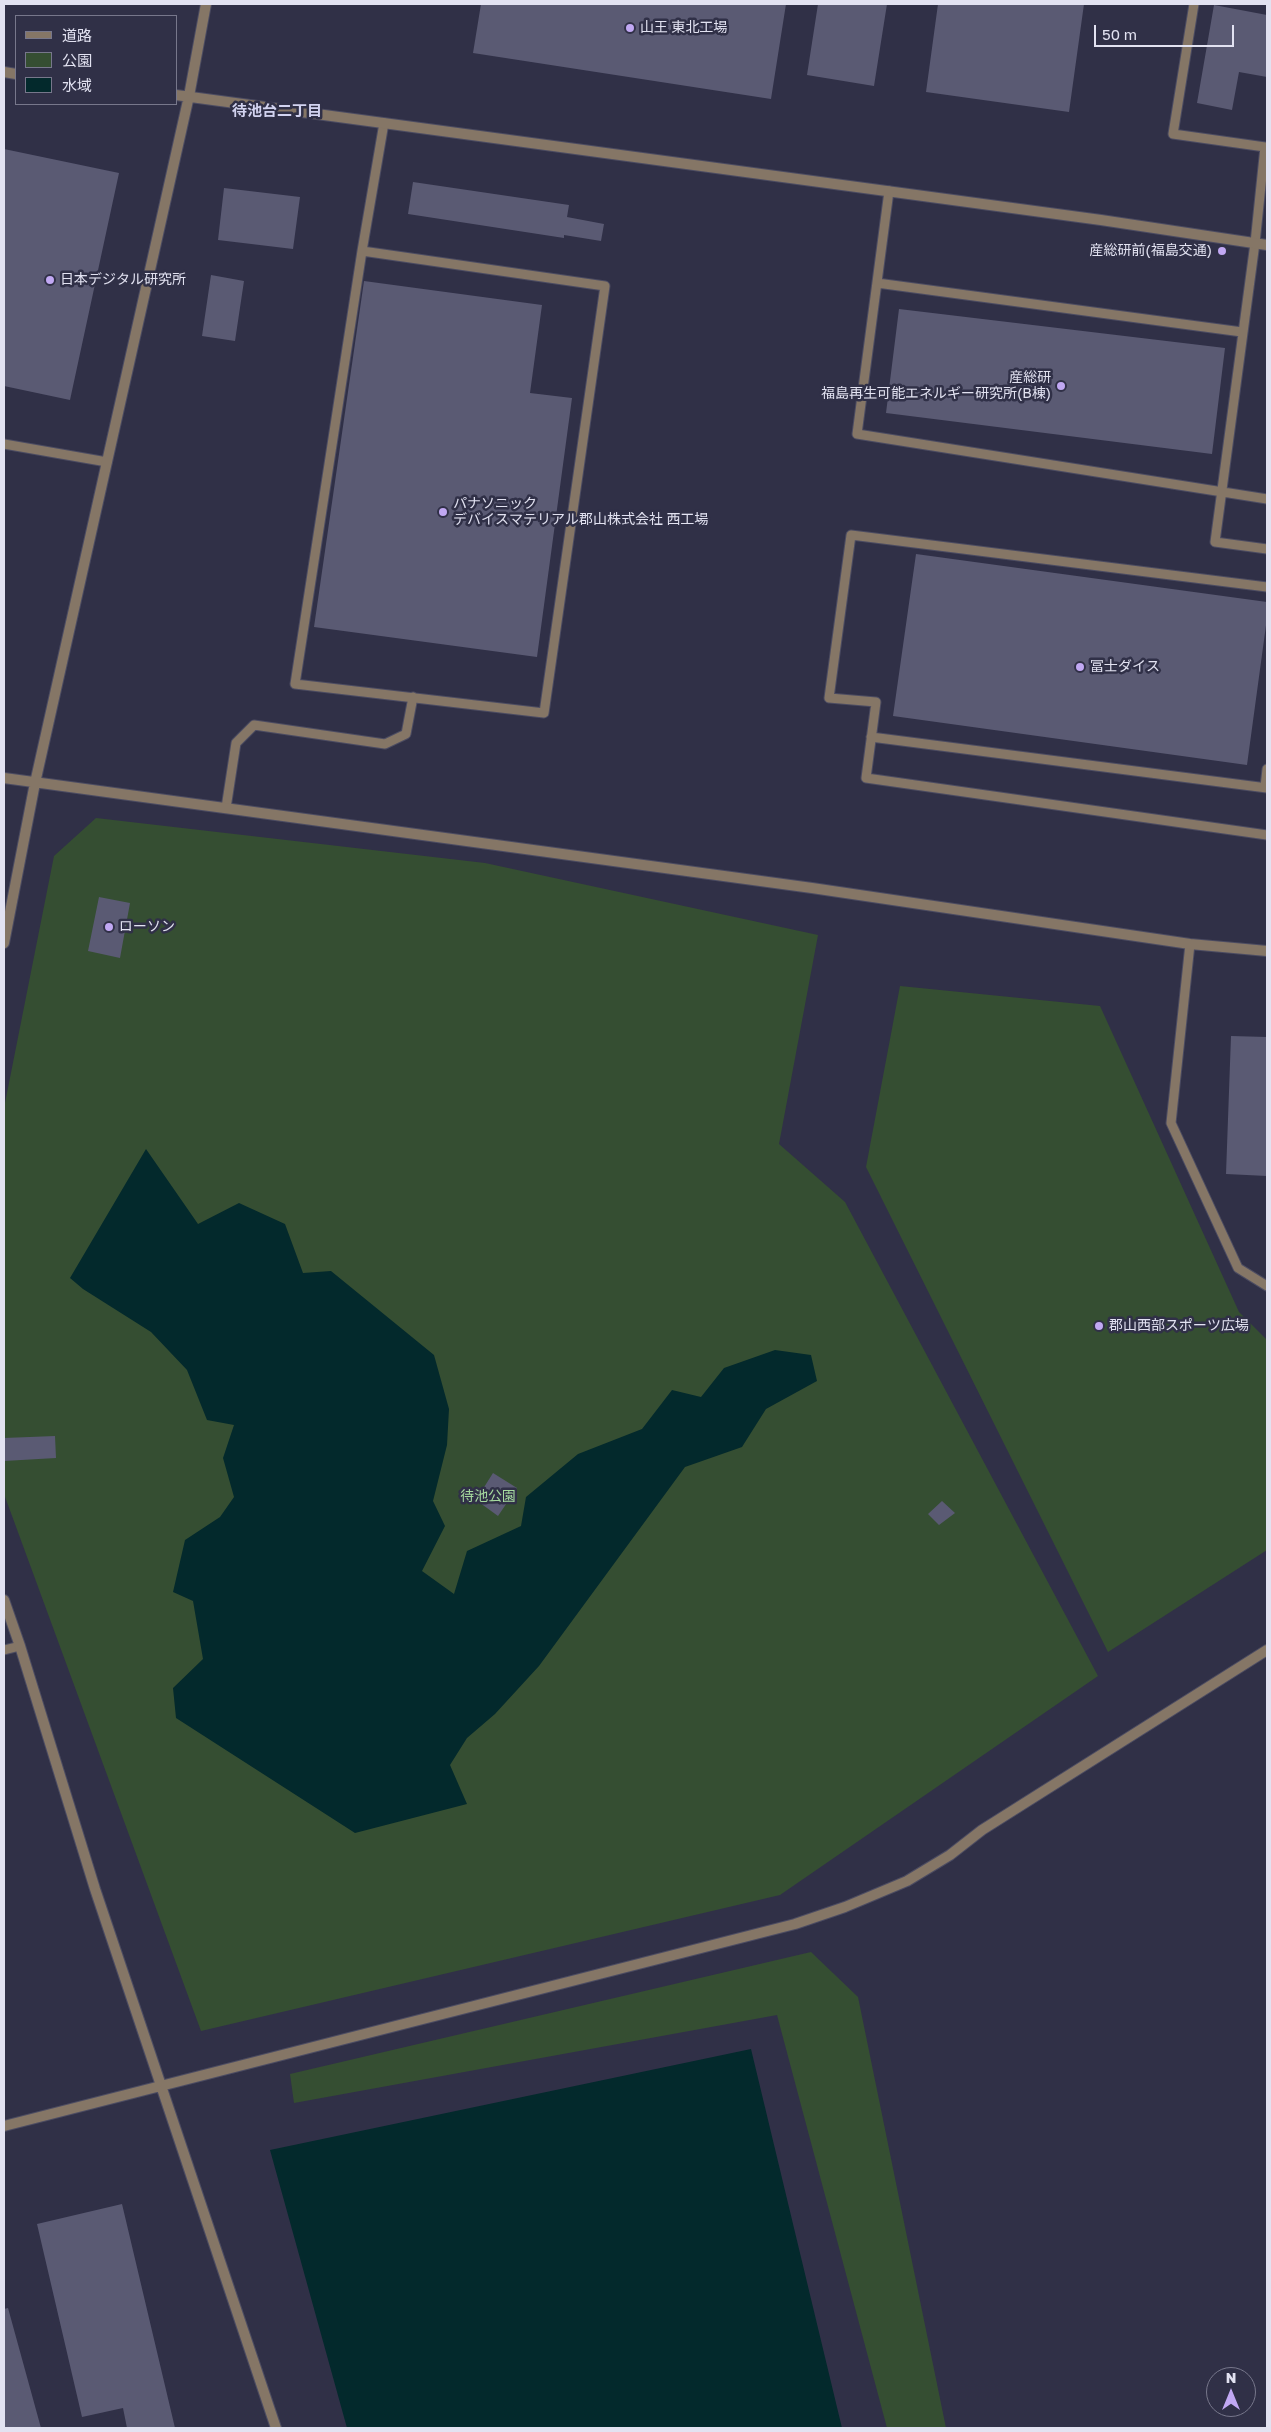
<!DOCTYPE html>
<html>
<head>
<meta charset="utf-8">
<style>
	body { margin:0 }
	#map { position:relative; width:1271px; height:2432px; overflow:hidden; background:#303047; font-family:"Golos Text","Noto Sans JP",sans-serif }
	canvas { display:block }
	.frame { position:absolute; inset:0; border:5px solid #e2e2f1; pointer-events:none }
	.legend { position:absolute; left:15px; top:15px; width:162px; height:90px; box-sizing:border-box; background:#303047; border:1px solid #77778b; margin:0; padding:6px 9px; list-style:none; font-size:15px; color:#e2e2f1 }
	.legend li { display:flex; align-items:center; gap:10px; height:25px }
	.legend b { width:25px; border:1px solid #77778b }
	.north { position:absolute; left:1206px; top:2367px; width:50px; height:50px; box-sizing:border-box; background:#303047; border:1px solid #77778b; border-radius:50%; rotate:0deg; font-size:14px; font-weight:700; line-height:20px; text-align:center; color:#e2e2f1 }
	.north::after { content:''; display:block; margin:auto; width:18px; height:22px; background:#c1a8f3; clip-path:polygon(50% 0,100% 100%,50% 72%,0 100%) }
	.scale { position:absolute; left:1094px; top:25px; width:140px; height:22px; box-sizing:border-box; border:2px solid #e2e2f1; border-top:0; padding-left:6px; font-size:15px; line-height:18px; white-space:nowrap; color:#e2e2f1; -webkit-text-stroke:4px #303047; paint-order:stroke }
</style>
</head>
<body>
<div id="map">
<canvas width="1271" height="2432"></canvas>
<div class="frame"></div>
<ul class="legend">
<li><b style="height:6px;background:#857666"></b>道路</li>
<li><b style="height:14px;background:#354e32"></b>公園</li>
<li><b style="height:14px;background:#03292c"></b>水域</li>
</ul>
<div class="north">N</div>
<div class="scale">50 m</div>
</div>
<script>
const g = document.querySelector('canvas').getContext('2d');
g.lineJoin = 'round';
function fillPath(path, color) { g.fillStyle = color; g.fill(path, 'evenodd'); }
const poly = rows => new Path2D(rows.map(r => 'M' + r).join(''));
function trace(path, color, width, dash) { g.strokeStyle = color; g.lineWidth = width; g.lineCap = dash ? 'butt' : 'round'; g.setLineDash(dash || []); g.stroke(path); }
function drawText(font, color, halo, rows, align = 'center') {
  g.font = font + ' "Golos Text","Noto Sans JP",sans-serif'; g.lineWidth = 5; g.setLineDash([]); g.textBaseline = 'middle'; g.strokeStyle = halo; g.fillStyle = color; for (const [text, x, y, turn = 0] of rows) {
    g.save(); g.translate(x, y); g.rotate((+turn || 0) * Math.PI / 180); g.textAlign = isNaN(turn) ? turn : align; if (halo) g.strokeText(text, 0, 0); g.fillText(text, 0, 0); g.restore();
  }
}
const green = poly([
	[96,818,485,863,818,935,779,1144,845,1202,1098,1676,780,1895,201,2031,4,1494,4,1108,54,856],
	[900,986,1100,1006,1239,1312,1267,1340,1267,1550,1108,1652,866,1167],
	[811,1952,858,1997,946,2428,887,2428,777,2015,294,2103,290,2074]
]);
const water = poly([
	[146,1149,198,1224,239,1203,285,1224,303,1273,331,1271,434,1355,449,1409,447,1445,433,1501,445,1526,422,1571,454,1594,467,1551,521,1526,526,1497,578,1454,642,1429,672,1390,701,1397,724,1368,775,1350,811,1355,817,1381,766,1409,742,1447,685,1467,539,1666,495,1714,467,1738,450,1765,467,1804,355,1833,176,1718,173,1688,203,1659,193,1601,173,1592,185,1540,220,1517,234,1497,223,1458,234,1425,207,1420,187,1370,151,1332,83,1289,70,1278],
	[751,2049,842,2428,347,2428,270,2150]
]);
const building = poly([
	[481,4,786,4,771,99,473,53],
	[818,4,887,4,874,86,807,75],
	[938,4,1084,4,1069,112,926,92],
	[1214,5,1267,15,1267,77,1239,72,1232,110,1197,103],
	[4,149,119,173,70,400,4,386],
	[413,182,569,205,567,217,604,224,601,241,564,235,564,238,408,214],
	[224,188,300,197,293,249,218,240],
	[211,275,244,281,235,341,202,336],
	[364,281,542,305,530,393,572,398,537,657,314,627],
	[899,309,1225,348,1212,454,886,413],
	[916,554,1267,602,1267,618,1247,765,893,716],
	[99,897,130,903,120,958,88,951],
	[1231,1036,1267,1037,1267,1176,1226,1174],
	[55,1436,56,1458,4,1461,4,1438],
	[493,1473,517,1488,498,1516,476,1500],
	[942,1501,955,1513,939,1525,928,1514],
	[122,2204,175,2428,127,2428,123,2408,82,2417,37,2224],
	[8,2308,41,2428,4,2428,4,2309]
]);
const service = poly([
	[1194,4,1173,134,1265,147,1255,243,1215,542,1267,549],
	[889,191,857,434,1267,499],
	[362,251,605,286,544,713,295,684,362,251,384,123],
	[877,283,1242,332],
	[4,444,107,462],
	[1267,587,851,535,829,698,876,702,866,778,1267,835],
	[871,737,1267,788],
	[1265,787,1267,769],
	[226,808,236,743,254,725,385,744,406,734,413,697],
	[1190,944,1171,1123,1238,1268,1267,1286],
	[4,1650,20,1646]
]);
const tertiary = poly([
	[4,72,16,74],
	[176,95,1101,220,1267,245],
	[4,778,812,888,1190,944,1267,951],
	[4,943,35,783,189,96,206,4],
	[4,1600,20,1646,95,1889,276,2428],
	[4,2126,795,1924,845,1907,907,1881,950,1855,982,1830,1267,1650]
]);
const markers = [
	[630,28,5,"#c1a8f3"],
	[1222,251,5,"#c1a8f3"],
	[50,280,5,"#c1a8f3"],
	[1061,386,5,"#c1a8f3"],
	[443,512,5,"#c1a8f3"],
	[1080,667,5,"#c1a8f3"],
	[109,927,5,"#c1a8f3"],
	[1099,1326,5,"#c1a8f3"]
];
const poiNames = [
	["山王 東北工場",640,28],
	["産総研前(福島交通)",1212,251,"right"],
	["日本デジタル研究所",60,280],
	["産総研",1051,378,"right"],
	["福島再生可能エネルギー研究所(B棟)",1051,394,"right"],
	["パナソニック",453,504],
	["デバイスマテリアル郡山株式会社 西工場",453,520],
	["冨士ダイス",1090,667],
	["ローソン",119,927],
	["郡山西部スポーツ広場",1109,1326]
];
const parkNames = [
	["待池公園",488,1497]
];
const neighbourhoodNames = [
	["待池台二丁目",277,111]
];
fillPath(green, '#354e32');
fillPath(water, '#03292c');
fillPath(building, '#5a5a73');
trace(service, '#4c4c62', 11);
trace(tertiary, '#4c4c62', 12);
trace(service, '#857666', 9);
trace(tertiary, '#857666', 10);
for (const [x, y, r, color] of markers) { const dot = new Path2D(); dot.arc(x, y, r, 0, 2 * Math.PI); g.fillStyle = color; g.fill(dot); trace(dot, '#303047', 2); }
drawText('14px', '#e2e2f1', '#303047', poiNames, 'left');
drawText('14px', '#a6da9f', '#303047', parkNames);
drawText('bold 15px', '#d2d3f0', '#303047', neighbourhoodNames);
</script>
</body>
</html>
